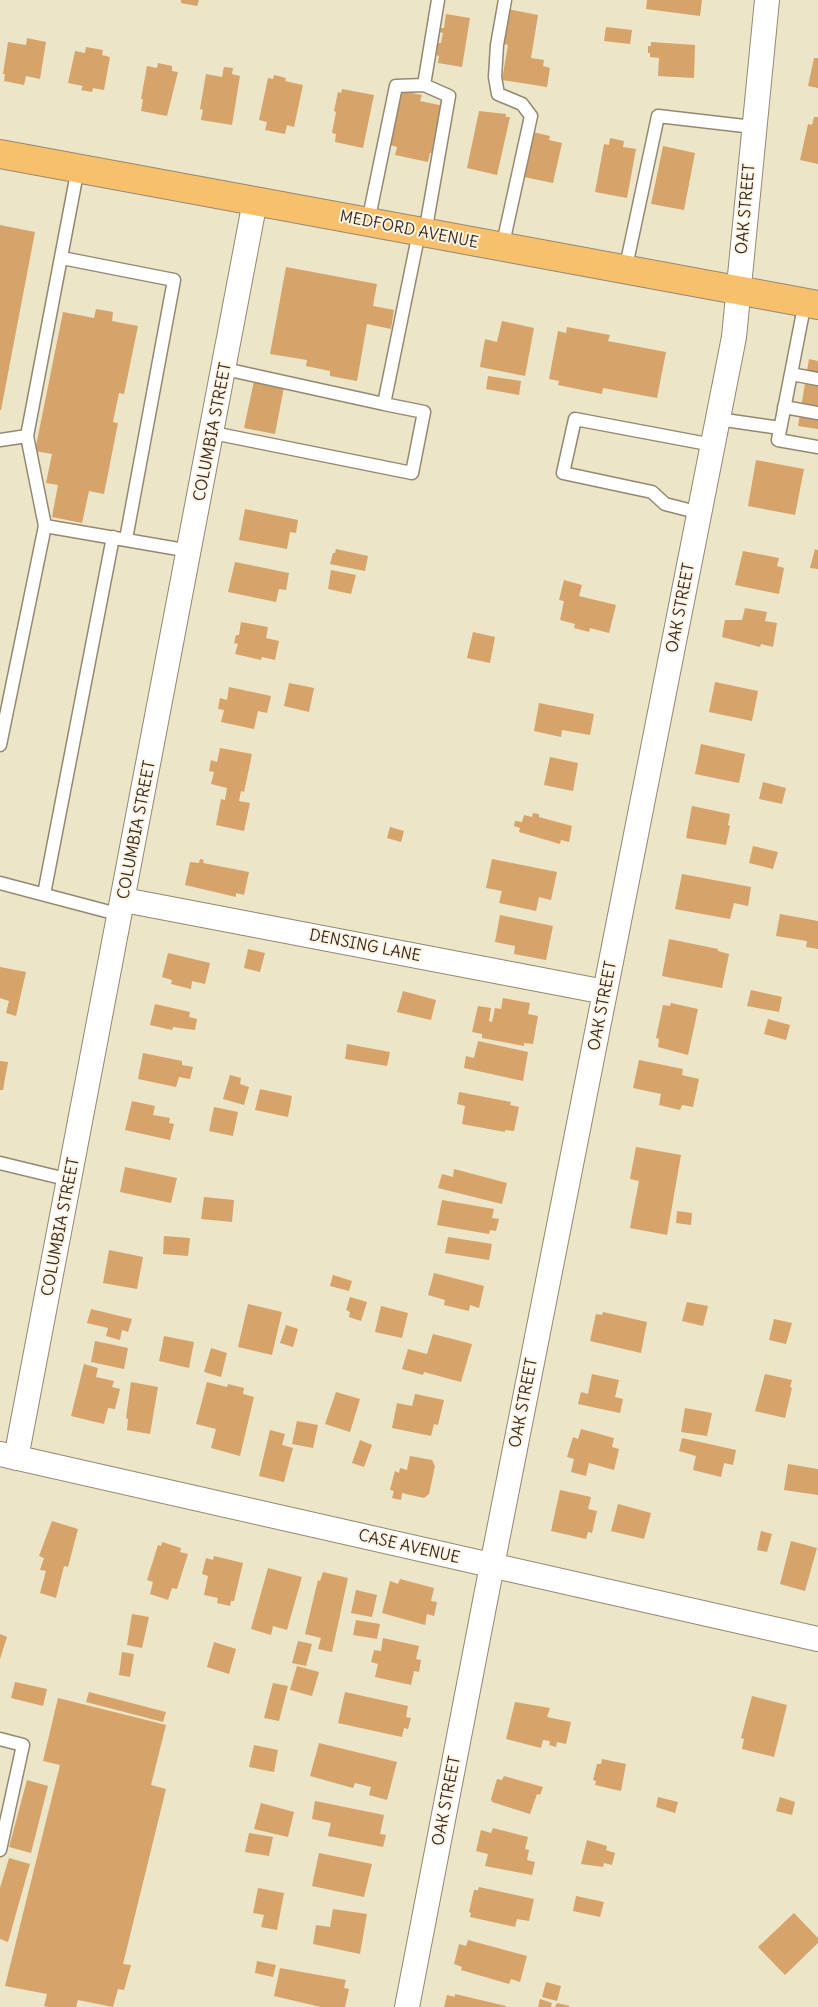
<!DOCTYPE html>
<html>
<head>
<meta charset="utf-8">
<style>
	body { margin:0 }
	canvas { display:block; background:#ece5c7 }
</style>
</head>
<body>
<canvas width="818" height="2007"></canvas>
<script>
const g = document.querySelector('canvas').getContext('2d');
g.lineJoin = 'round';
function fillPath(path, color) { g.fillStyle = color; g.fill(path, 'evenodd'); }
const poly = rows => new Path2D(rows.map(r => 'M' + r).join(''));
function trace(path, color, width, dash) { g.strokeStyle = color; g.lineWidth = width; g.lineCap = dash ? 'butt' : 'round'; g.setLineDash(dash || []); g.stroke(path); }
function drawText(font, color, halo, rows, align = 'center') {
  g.font = font + ' Delius,sans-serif'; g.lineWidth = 4; g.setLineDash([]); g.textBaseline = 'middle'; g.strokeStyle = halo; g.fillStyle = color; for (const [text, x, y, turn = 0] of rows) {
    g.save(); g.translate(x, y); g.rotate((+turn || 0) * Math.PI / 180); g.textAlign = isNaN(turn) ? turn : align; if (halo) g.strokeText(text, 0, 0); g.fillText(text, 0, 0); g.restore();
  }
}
const building = poly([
	[181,0,199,0,197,6,181,3],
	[647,0,702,0,700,16,646,9],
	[507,9,538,15,531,58,544,60,543,66,550,68,547,87,502,80,508,45,501,43],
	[446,14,470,18,462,67,438,63,439,56,436,55,438,43,441,43,443,33,440,32,441,28,444,28],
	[606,27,632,30,630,44,604,41],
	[27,38,46,42,40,79,26,76,24,85,4,81,5,74,3,74,8,42,26,45],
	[651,42,695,45,694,78,658,76,659,58,650,57,650,53,648,53,648,46,651,46],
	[86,47,103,50,102,55,110,57,104,90,93,88,92,92,81,90,83,86,68,83,75,51,85,53],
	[814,58,818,58,818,88,808,86],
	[158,63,172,66,172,71,178,72,167,116,141,111,143,99,141,99,147,66,157,68],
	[224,67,233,68,232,74,240,76,232,125,201,120,203,110,200,109,206,74,222,77],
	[274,75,286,78,285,81,303,85,294,127,287,125,285,134,265,130,267,122,259,120,268,78,273,79],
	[342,89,374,95,363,148,335,142,336,134,332,133,336,112,334,111,338,92,341,93],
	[402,91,422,95,420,101,444,106,434,153,430,153,428,162,395,155,397,147,390,145],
	[479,111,506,114,506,117,510,117,497,175,467,168],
	[814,117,818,117,818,164,800,160,808,124,812,125],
	[533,132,550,136,549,140,562,143,553,183,524,177],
	[610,138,624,141,623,147,636,149,627,198,595,192,604,144,609,145],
	[663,146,695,153,684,210,651,204],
	[0,225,35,232,1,410,0,410],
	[286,267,377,284,373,306,394,310,391,329,367,324,357,381,330,376,330,371,306,366,307,360,270,354],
	[96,309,113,312,112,321,138,326,124,394,119,393,113,422,118,423,104,494,89,491,82,523,52,517,58,485,46,483,52,454,35,451,63,312,94,318],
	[502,321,534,328,525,376,480,367,485,339,497,342],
	[567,327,610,335,608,341,666,352,657,398,603,388,602,394,558,385,559,381,549,379,558,331,566,333],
	[809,359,818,361,818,429,798,426],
	[488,376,521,381,519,395,486,389],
	[254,381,284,387,275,434,244,428],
	[756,460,804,469,795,515,748,506],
	[245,509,298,520,296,533,290,532,287,549,239,540],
	[336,549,368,556,365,571,330,564,333,553,335,553],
	[815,549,818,550,818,569,810,568],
	[743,551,779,558,777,566,784,568,779,594,735,585],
	[235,562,289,573,286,590,279,589,276,602,228,592],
	[331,570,356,575,351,594,328,589],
	[564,580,582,585,579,596,616,605,609,633,590,628,589,632,574,628,575,624,560,620,564,601,559,600],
	[745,608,767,612,765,621,777,623,773,647,761,644,760,647,722,637,725,620,742,620],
	[241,622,268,627,266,638,279,641,275,660,262,657,261,660,235,654,238,644,234,643,236,635,239,635],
	[473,632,495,637,490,663,467,658],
	[715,682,758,691,752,721,709,712],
	[289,683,314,688,309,712,284,706],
	[229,687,271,696,267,713,258,711,254,729,221,722,224,710,218,709,220,698,227,700],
	[539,703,594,714,590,735,562,730,561,737,534,731],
	[701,744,745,754,739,783,695,774],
	[220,748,252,754,244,792,241,791,239,801,250,803,244,831,216,825,221,799,225,800,227,788,211,784,214,772,209,771,211,760,217,762],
	[550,757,578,763,573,791,544,785],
	[763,782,786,788,782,804,759,799],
	[692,806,730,814,728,825,730,826,726,845,686,838],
	[533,813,539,814,539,817,572,826,569,842,561,840,560,844,519,832,520,828,514,826,515,821,522,822,524,815,532,817],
	[390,827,404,831,401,842,387,838],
	[753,846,778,852,773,869,749,863],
	[200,859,204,860,203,863,249,872,244,895,236,893,236,897,185,885,190,862,199,863],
	[492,859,557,872,551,900,539,897,536,911,499,903,502,891,486,888],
	[682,874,751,887,748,906,734,903,730,919,675,909],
	[780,914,818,921,818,949,806,947,807,941,776,936],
	[500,915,553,926,546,960,514,954,515,946,495,942],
	[669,939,718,949,718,951,729,954,722,988,662,976],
	[248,949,265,953,260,972,244,968],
	[168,953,210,963,205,984,192,981,191,989,171,984,172,980,162,977],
	[0,967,26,972,16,1016,6,1013,9,1001,0,998],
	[751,990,782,997,779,1012,747,1006],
	[403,991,436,1000,431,1020,397,1012],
	[503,998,530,1003,528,1014,538,1016,533,1044,524,1043,524,1046,482,1038,482,1034,472,1032,478,1006,491,1008,489,1021,492,1022,495,1008,501,1009],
	[671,1003,698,1009,688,1055,658,1047,659,1039,656,1038,663,1005,670,1006],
	[155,1004,190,1012,189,1017,197,1019,195,1030,173,1027,172,1030,150,1025],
	[768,1019,790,1025,786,1040,764,1034],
	[478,1041,528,1052,523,1081,464,1068,466,1056,474,1058],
	[347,1044,390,1052,387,1066,345,1059],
	[143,1053,182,1061,182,1065,193,1067,190,1079,179,1077,176,1087,138,1079],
	[639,1060,683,1069,682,1075,699,1079,693,1107,682,1105,680,1110,659,1105,661,1094,633,1088],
	[0,1061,8,1062,3,1090,0,1090],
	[230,1075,241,1078,240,1084,249,1087,244,1105,223,1099],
	[260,1089,292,1096,288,1117,255,1110],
	[459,1092,511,1102,510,1105,519,1107,514,1131,505,1130,505,1132,462,1124,465,1106,457,1104],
	[132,1101,155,1106,153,1115,170,1118,169,1123,174,1124,170,1140,125,1130],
	[214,1107,238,1112,233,1136,209,1131],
	[636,1147,681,1155,667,1235,630,1228,639,1181,630,1179],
	[125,1167,177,1178,171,1203,120,1192],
	[454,1169,507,1183,502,1204,438,1188,442,1174,453,1177],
	[204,1197,234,1200,232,1222,201,1219],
	[442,1200,494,1209,492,1218,499,1219,496,1231,490,1230,489,1234,437,1225],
	[677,1211,692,1213,691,1225,676,1223],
	[164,1236,190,1238,188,1256,163,1254],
	[448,1237,492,1244,489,1260,445,1253],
	[109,1250,143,1257,137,1289,103,1283],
	[434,1273,484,1286,479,1308,470,1305,469,1311,444,1305,445,1300,428,1295],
	[333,1275,352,1281,349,1291,330,1286],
	[350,1297,367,1302,361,1321,349,1317,350,1312,346,1310],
	[687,1302,708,1306,703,1326,682,1321],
	[248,1304,282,1312,272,1355,238,1347],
	[381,1306,408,1313,402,1338,375,1332],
	[91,1309,132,1319,128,1332,122,1330,120,1340,106,1336,108,1328,87,1323],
	[603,1312,647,1322,641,1353,590,1341,596,1314,602,1315],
	[774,1319,792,1323,786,1344,769,1340],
	[286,1325,298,1329,293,1347,280,1343],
	[433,1334,472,1344,461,1382,424,1372,423,1375,402,1369,408,1349,427,1354],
	[164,1336,194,1342,189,1368,159,1361],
	[95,1341,128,1348,124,1369,91,1362],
	[211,1348,227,1353,221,1377,204,1372],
	[84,1364,98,1368,96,1377,114,1381,112,1387,120,1389,115,1409,108,1408,104,1424,71,1416],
	[592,1374,619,1380,615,1397,623,1399,620,1413,578,1404,581,1392,588,1394],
	[765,1374,792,1380,790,1387,792,1388,785,1418,755,1411],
	[131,1382,158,1387,150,1434,127,1430,128,1419,126,1418],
	[207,1382,227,1387,228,1384,244,1388,243,1394,254,1397,240,1456,211,1448,216,1429,196,1424],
	[336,1392,360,1399,350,1432,325,1424],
	[415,1394,444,1400,438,1425,434,1424,431,1436,392,1428,397,1403,412,1406],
	[685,1408,712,1413,707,1436,681,1432],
	[297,1421,318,1425,313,1448,292,1444],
	[581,1429,614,1438,612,1447,619,1449,614,1470,589,1463,586,1476,571,1472,574,1459,567,1457,573,1437,578,1439],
	[270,1430,285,1434,282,1445,293,1448,284,1482,259,1476],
	[682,1438,736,1450,733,1465,724,1463,721,1477,693,1470,696,1456,679,1451],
	[360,1440,372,1445,364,1467,352,1463],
	[410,1456,432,1460,435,1466,429,1494,424,1498,402,1493,401,1500,392,1498,394,1491,390,1490,395,1471,399,1473,400,1468,407,1470],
	[788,1464,818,1469,818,1495,784,1490],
	[560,1490,591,1497,588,1509,597,1511,592,1533,588,1532,586,1539,551,1531],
	[618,1504,651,1513,644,1539,611,1531],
	[52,1521,78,1529,68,1567,64,1566,56,1598,40,1593,46,1571,40,1570,44,1558,39,1556],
	[761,1531,772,1534,767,1552,757,1550],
	[791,1541,817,1548,805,1591,780,1584],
	[162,1542,181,1548,180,1552,188,1554,177,1589,172,1588,168,1600,150,1594,153,1582,147,1580,158,1545,161,1546],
	[214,1556,243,1563,234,1601,231,1601,230,1606,217,1603,218,1598,204,1595,208,1576,202,1574,206,1558,213,1560],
	[268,1568,302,1577,287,1630,273,1626,271,1635,251,1629],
	[323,1572,348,1578,332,1652,318,1649,321,1638,305,1634,318,1580,320,1581],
	[400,1579,434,1588,431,1601,437,1602,434,1616,427,1614,425,1625,382,1613,390,1581,398,1584],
	[356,1590,377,1595,372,1617,351,1613],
	[132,1614,149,1617,142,1648,127,1645],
	[356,1620,380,1624,377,1639,353,1635],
	[0,1634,7,1637,0,1659],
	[383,1638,419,1646,416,1659,421,1660,419,1672,414,1671,411,1685,375,1677,378,1664,371,1662,374,1650,381,1651],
	[298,1641,312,1644,306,1666,292,1663],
	[214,1642,236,1649,229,1674,207,1667],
	[122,1652,134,1654,130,1677,119,1675],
	[297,1666,319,1672,312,1696,290,1690],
	[15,1682,47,1689,43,1706,11,1698],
	[273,1683,288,1686,279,1721,264,1718],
	[89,1692,166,1712,163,1722,86,1702],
	[345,1692,408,1706,406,1717,411,1718,408,1729,404,1728,402,1737,338,1723],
	[752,1696,787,1705,774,1757,742,1749,744,1739,741,1738],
	[58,1698,166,1725,151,1785,166,1789,123,1964,131,1965,124,1990,118,1989,113,2007,78,2000,76,2007,49,2007,44,2006,47,1994,5,1986,60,1765,43,1761],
	[515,1702,550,1708,547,1717,571,1722,566,1744,557,1742,556,1747,549,1745,550,1741,543,1740,541,1748,506,1739],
	[319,1743,397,1762,387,1800,369,1795,371,1787,355,1783,353,1788,310,1776],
	[254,1745,278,1750,274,1772,249,1767],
	[602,1759,626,1764,621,1791,595,1785,596,1781,593,1780,597,1764,601,1764],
	[504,1776,543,1787,540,1795,537,1794,530,1814,492,1802,491,1799,497,1779,502,1780],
	[27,1780,48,1786,31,1853,9,1847],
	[658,1797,678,1802,675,1813,656,1807],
	[780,1797,795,1802,792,1815,776,1811],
	[315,1801,384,1815,380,1834,386,1835,383,1847,328,1836,331,1823,312,1819],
	[261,1803,294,1812,288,1837,254,1829],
	[493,1828,528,1837,525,1849,529,1850,527,1860,535,1862,532,1875,485,1866,488,1854,476,1851,481,1830,491,1833],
	[249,1833,273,1837,269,1856,245,1852],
	[587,1840,607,1846,606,1850,615,1853,612,1865,604,1863,603,1867,581,1864],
	[319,1853,372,1864,364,1897,312,1886],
	[9,1858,30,1864,8,1942,0,1939,0,1888],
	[479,1887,534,1899,529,1921,517,1919,515,1927,470,1917,471,1913,469,1912,474,1890,478,1890],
	[258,1888,284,1893,277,1930,261,1927,264,1915,253,1913],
	[576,1896,604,1902,600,1917,573,1911],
	[333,1909,367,1914,360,1954,313,1944,316,1925,330,1927],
	[794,1913,818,1938,818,1943,785,1975,758,1947],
	[468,1940,527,1956,520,1982,511,1979,509,1984,461,1970,462,1967,454,1964,459,1944,466,1946],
	[257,1961,276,1965,273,1977,255,1973],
	[280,1968,346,1980,344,1988,349,1989,345,2007,321,2007,274,1996],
	[546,1982,561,1986,557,2001,542,1997],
	[455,1994,506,2006,506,2007,444,2007,447,1995,455,1997],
	[540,1999,552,2003,551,2007,538,2007],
	[557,2003,570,2006,569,2007,555,2007]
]);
const lane = poly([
	[424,85,438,0],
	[368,222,396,86,424,85,449,96,425,233],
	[502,248,531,116,522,104,498,94,495,77,497,45,505,0],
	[62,258,174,280,126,539],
	[625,271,658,116,753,127],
	[805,302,778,440,818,447],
	[225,369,384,404],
	[791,374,818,379],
	[784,407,818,413],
	[718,419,780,428],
	[213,433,412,473,424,412,384,404,419,232],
	[0,440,27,436],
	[700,513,665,504,652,492,563,473,575,419,713,445],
	[45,526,27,436,78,168],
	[0,745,45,526,190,551],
	[0,883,121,915],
	[44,894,113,537],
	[0,1163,70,1180],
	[0,1739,23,1745,0,1850]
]);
const street = poly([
	[124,900,605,992],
	[0,1454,818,1639],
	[16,1458,255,201],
	[407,2007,487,1591,734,337,767,0]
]);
const primary = poly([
	[0,154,818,305]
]);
const streetNames = [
	["OAK STREET",746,209,-85],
	["MEDFORD AVENUE",409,230,11],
	["COLUMBIA STREET",213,432,-79],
	["OAK STREET",681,608,-79],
	["COLUMBIA STREET",137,830,-79],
	["DENSING LANE",365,946,11],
	["OAK STREET",603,1006,-79],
	["COLUMBIA STREET",61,1227,-79],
	["OAK STREET",524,1403,-79],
	["CASE AVENUE",409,1547,13],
	["OAK STREET",447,1801,-79]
];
fillPath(building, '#d6a36a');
trace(lane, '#948872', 15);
trace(street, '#948872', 26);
trace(primary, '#948872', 30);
trace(lane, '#fff', 12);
trace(street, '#fff', 24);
trace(primary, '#f8bf6c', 28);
drawText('16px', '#3b2a1e', '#fcf5e5', streetNames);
</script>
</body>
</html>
